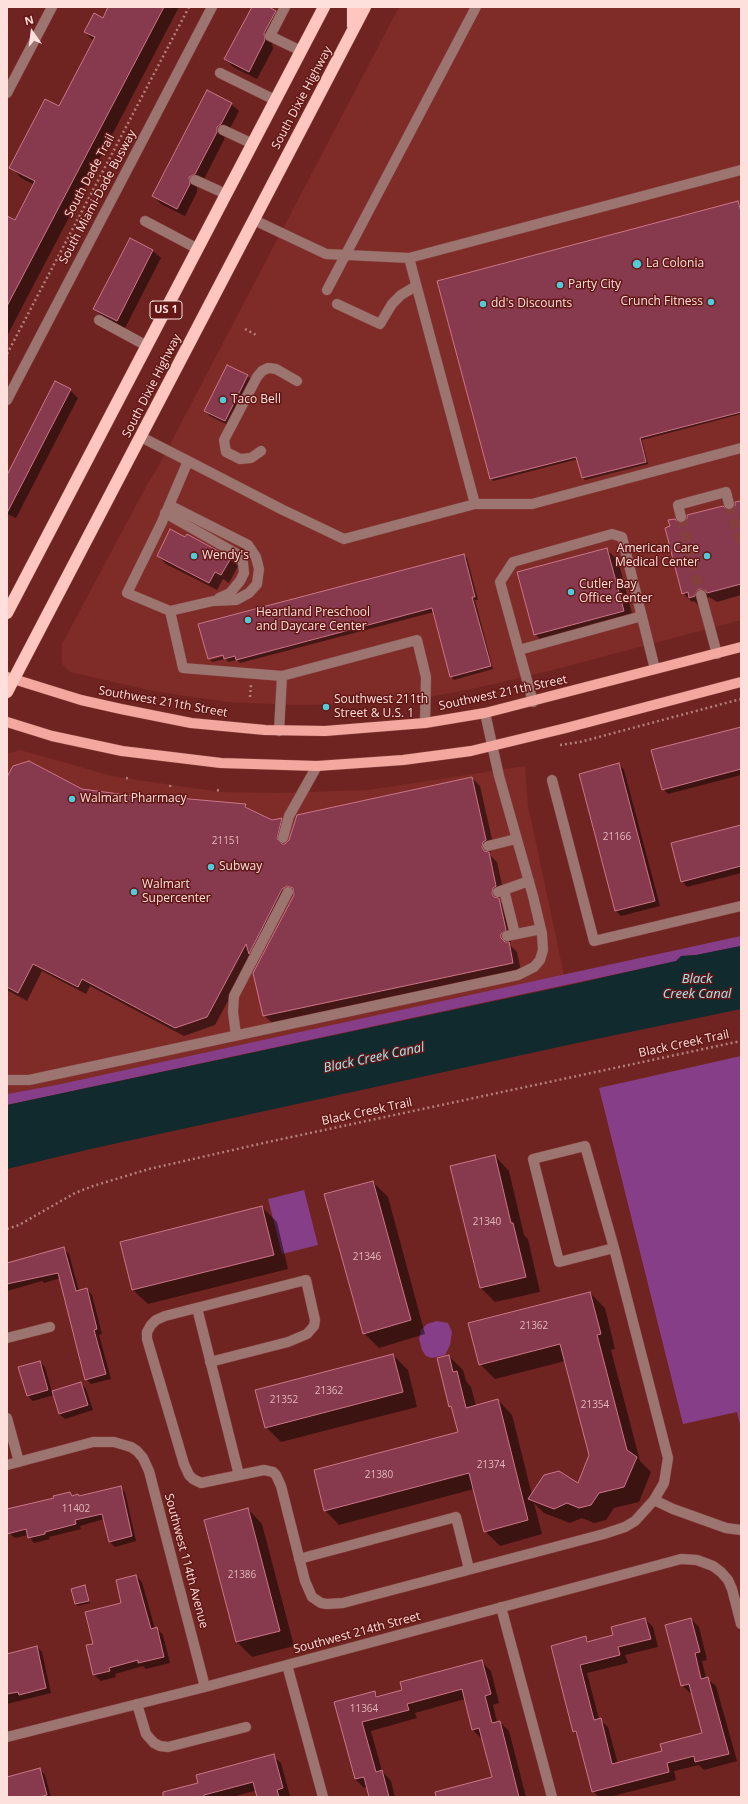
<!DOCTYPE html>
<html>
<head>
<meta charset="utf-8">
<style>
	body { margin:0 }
	#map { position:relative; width:748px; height:1804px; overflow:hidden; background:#702421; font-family:"Open Sans",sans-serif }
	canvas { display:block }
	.frame { position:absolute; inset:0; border:8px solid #fde0dc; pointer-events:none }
	.north { position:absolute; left:12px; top:12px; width:40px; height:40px; -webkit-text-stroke:3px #631816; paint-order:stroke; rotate:346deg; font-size:11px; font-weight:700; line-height:16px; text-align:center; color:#fde0dc }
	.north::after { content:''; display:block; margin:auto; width:14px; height:18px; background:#fde0dc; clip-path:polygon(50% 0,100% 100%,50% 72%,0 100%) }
</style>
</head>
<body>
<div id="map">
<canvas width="748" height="1804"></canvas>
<div class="frame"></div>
<div class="north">N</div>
</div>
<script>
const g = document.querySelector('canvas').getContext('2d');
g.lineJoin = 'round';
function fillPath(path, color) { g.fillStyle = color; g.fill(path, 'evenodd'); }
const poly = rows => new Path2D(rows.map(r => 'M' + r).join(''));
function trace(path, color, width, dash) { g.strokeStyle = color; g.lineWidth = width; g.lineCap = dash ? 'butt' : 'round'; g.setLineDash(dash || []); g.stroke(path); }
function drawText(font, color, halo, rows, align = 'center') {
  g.font = font + ' "Open Sans",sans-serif'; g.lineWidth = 3; g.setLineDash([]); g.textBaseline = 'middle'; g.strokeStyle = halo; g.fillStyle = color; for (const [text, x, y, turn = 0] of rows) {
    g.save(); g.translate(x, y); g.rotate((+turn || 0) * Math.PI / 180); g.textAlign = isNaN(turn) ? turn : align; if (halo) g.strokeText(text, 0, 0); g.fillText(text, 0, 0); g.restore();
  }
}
const built = poly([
	[399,7,741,7,741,620,549,671,477,688,435,696,367,704,295,705,227,702,153,691,70,672,63,665,62,661,62,644,148,483,156,471],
	[20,750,116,777,221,792,276,793,368,790,525,766,528,806,564,975,56,1085,7,1094,7,754]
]);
const green = poly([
	[741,936,741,946,696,955,682,956,677,961,7,1105,7,1094,56,1085],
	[741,1056,741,1429,737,1412,683,1424,599,1088],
	[304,1190,318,1245,282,1254,268,1199],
	[437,1321,448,1323,452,1332,450,1345,445,1355,432,1358,426,1356,422,1350,419,1339,421,1330,427,1324]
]);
const water = poly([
	[741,946,741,1009,577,1043,95,1148,7,1169,7,1105,570,985,676,961,681,956,696,955]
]);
const shadow = poly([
	[109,7,179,7,7,336,7,217,16,222,35,185,21,178,11,167,59,108,94,41,85,32,103,19],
	[253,7,267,7,275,11,283,19,272,42,273,49,257,79,233,67,225,59],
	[231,104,239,111,228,132,225,135,224,140,203,181,197,185,197,192,185,216,161,204,154,196],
	[738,202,741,207,741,414,642,440,648,464,585,480,583,478,578,459,493,481,491,479,439,282],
	[153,251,161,258,125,328,103,317,95,309],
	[228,366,247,376,253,381,230,426,210,416,205,411],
	[70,390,78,398,16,518,7,514,7,477],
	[741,502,741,595,717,602,709,597,699,606,694,601,692,602,683,593,679,524,731,511],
	[607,550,618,560,634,621,545,645,535,634],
	[463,555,467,558,478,600,475,600,493,669,454,680,451,676,434,612,240,663,237,660,229,662,225,659,212,662,210,660,229,655,228,653,208,659,199,625],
	[158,556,230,559,238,566,229,583,223,579,217,590,166,564],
	[741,728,741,775,668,794,663,789],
	[619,764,624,770,660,906,621,916,616,911],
	[472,778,480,786,494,848,491,850,490,855,497,862,504,894,501,896,500,901,507,908,514,938,509,944,517,952,521,971,272,1023,264,1015,296,894,290,897,252,956,215,1025,184,1036,90,986,86,994,42,971,27,1001,7,990,7,779,180,803,245,805,250,810,272,821,281,819,290,827,285,845],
	[741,826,741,873,687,887,682,881],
	[495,1156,509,1171,524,1235,528,1239,540,1292,495,1302,480,1287],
	[373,1182,388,1197,425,1334,379,1348,364,1333],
	[262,1207,277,1222,288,1269,148,1304,133,1290],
	[64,1249,69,1254,79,1291,87,1289,92,1295,102,1334,99,1335,111,1379,91,1384,86,1379,61,1278,44,1283,42,1281,7,1291,7,1264],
	[590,1293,605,1308,615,1349,611,1350,640,1461,651,1472,639,1502,614,1508,606,1520,594,1523,582,1518,570,1523,544,1513,534,1503,542,1534,500,1546,485,1531,474,1489,339,1525,325,1510,459,1433,453,1410,450,1406,449,1356,463,1370,466,1381,471,1387,476,1406,498,1400,512,1415,532,1495,579,1484,590,1455,565,1361,495,1379,480,1364],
	[393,1355,408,1370,417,1407,281,1442,266,1427],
	[40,1362,45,1367,52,1392,81,1383,86,1389,93,1410,65,1419,59,1414,54,1395,33,1401,27,1395],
	[120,1487,125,1492,136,1541,115,1547,110,1542,104,1519,80,1526,81,1529,49,1537,50,1539,34,1543,28,1535,15,1538,9,1533,7,1523,7,1510,55,1499,70,1493,74,1496,80,1497],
	[248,1509,262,1524,294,1646,252,1657,237,1642],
	[136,1576,142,1582,155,1629,157,1628,163,1635,170,1663,146,1669,143,1666,115,1674,116,1677,101,1681,94,1675,94,1644,122,1603],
	[85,1586,87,1589,90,1603,78,1606,76,1604],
	[645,1619,653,1627,658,1647,625,1655,628,1663,587,1673,599,1719,608,1727,618,1764,663,1752,703,1734,692,1693,690,1693,682,1685,691,1619,699,1627,707,1660,702,1661,706,1678,716,1686,737,1761,704,1770,699,1765,674,1771,676,1780,609,1797,599,1797,593,1791,578,1736,574,1732,552,1646,585,1637,590,1642,614,1636],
	[37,1647,42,1652,51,1693,7,1704,7,1662],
	[482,1662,491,1671,499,1703,493,1705,497,1722,500,1722,509,1731,526,1797,447,1797,494,1778,482,1739,473,1730,465,1699,415,1713,417,1718,371,1731,382,1771,391,1781,395,1797,370,1797,367,1787,364,1788,355,1779,336,1702,374,1692,379,1697,403,1691],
	[273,1756,281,1763,290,1796,259,1797,257,1790,232,1797,174,1797,199,1784],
	[40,1769,45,1775,51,1797,7,1797,7,1778]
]);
const building = poly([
	[108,7,164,7,7,306,7,216,15,220,35,181,9,168,45,99,59,106,95,37,84,32,94,13,103,18,108,7],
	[252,7,269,7,276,11,264,33,265,40,249,72,224,59,252,7],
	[207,90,232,103,221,124,217,127,217,132,195,174,189,177,190,184,177,209,152,196,207,90],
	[738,201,741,212,741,412,640,438,646,462,582,478,576,457,490,479,437,281,738,201],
	[130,238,153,250,117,321,93,309,130,238],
	[227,365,248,375,225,421,204,411,227,365],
	[55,381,71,389,7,513,7,475,55,381],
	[741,501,741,584,707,593,705,590,700,589,696,591,695,596,689,598,688,592,682,594,665,528,670,526,668,520,675,519,679,523,683,523,687,519,687,515,723,506,727,510,731,510,735,506,735,502,741,501],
	[170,529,185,537,187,534,231,558,221,575,215,572,209,583,157,556,170,529],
	[607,548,624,611,534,635,517,572,607,548],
	[464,554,475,597,472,597,491,666,450,677,432,608,236,660,235,656,224,659,223,655,208,659,198,624,464,554],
	[741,727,741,769,662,790,651,750,741,727],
	[29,761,82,789,179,802,178,798,246,804,245,807,272,820,282,818,277,839,282,844,285,844,289,840,297,815,472,777,486,840,483,842,482,847,484,851,489,852,496,886,493,888,492,894,494,897,499,898,506,930,501,934,501,938,505,942,509,942,513,963,263,1016,253,973,294,895,293,888,287,886,282,889,249,954,246,944,207,1017,175,1028,82,979,78,987,33,964,18,993,7,987,7,777,13,766,29,761],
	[619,763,655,901,615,911,579,774,619,763],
	[741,825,741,866,681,882,671,843,741,825],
	[495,1155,511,1223,513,1223,526,1277,480,1288,450,1166,495,1155],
	[373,1181,411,1320,363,1334,324,1194,373,1181],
	[262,1206,274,1255,132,1290,120,1242,262,1206],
	[64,1247,76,1291,87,1288,97,1329,94,1330,106,1374,85,1380,58,1273,7,1284,7,1263,64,1247],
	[590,1292,601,1334,597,1335,627,1450,637,1457,624,1487,599,1493,591,1505,579,1508,567,1503,554,1509,528,1499,544,1475,559,1471,578,1483,589,1455,560,1344,479,1365,468,1323,590,1292],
	[393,1354,403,1392,265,1428,255,1390,393,1354],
	[449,1355,453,1372,457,1371,466,1408,498,1399,528,1520,484,1532,469,1473,324,1511,314,1470,458,1432,451,1406,449,1407,437,1358,449,1355],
	[40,1361,48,1390,27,1396,18,1367,40,1361],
	[81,1382,88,1405,59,1414,52,1391,81,1382],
	[121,1486,132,1536,109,1542,102,1514,75,1520,76,1524,45,1532,45,1534,28,1538,26,1529,7,1534,7,1509,54,1498,53,1496,70,1492,72,1496,78,1494,79,1496,121,1486],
	[248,1508,280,1631,236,1642,204,1520,248,1508],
	[136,1575,151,1629,157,1627,164,1657,138,1663,138,1660,109,1668,110,1671,93,1675,86,1645,93,1644,85,1612,121,1603,116,1580,136,1575],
	[85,1585,89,1601,75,1604,71,1589,85,1585],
	[645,1618,651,1639,618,1647,620,1655,580,1665,594,1720,601,1718,612,1764,662,1751,660,1744,702,1733,689,1684,681,1686,665,1625,691,1618,700,1652,695,1653,701,1679,708,1677,729,1754,695,1762,694,1756,667,1763,669,1772,592,1792,576,1731,573,1732,551,1646,586,1636,587,1642,613,1635,611,1627,645,1618],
	[37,1646,46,1688,19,1695,18,1692,7,1694,7,1654,37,1646],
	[482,1660,491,1694,485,1696,492,1723,500,1721,519,1797,436,1797,435,1792,492,1777,479,1728,472,1730,462,1689,407,1704,409,1710,362,1722,376,1772,382,1770,389,1797,369,1797,364,1777,355,1779,334,1702,375,1691,376,1697,402,1690,400,1682,482,1660],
	[274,1754,283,1788,277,1790,279,1797,257,1797,253,1782,204,1795,204,1797,163,1797,163,1792,198,1783,196,1775,274,1754],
	[40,1768,47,1795,39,1797,7,1797,7,1777,40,1768]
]);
const minorTunnel = poly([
	[729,504,741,545],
	[681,517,701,595]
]);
const path = poly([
	[245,329,258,336],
	[7,354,189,7],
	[250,697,251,685],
	[560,745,580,742,741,699],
	[126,778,131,779],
	[170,787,171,783],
	[217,790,221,791],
	[7,1229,19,1225,75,1193,93,1186,149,1169,268,1142,741,1041]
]);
const minor = poly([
	[285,7,270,36,301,51],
	[220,73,275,100],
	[7,93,52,7],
	[223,130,253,144],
	[195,180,226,194],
	[145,221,198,249],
	[409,258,741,170],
	[327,290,476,7],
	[337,304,380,324,392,304,401,295,416,286],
	[99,320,147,346],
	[7,400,212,7],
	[141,437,188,461,162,522,127,593,170,611,183,668,282,676,279,731],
	[261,451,251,458,240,459,226,452,224,440,257,377,262,371,268,368,276,369,297,381],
	[188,461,283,510,344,539,475,504,409,258,326,254,254,220],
	[475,504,532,504,741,448],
	[169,505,248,545,256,557,259,569,257,584,249,593,236,600,213,601,170,611],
	[165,513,239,555,243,563,244,573,240,581,230,593,219,598],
	[681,517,678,505,726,492,729,504],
	[701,595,717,654],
	[519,650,642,616],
	[282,676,417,640,426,677,425,723],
	[533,702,500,582,513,562,612,534,622,537,655,669],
	[552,780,594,941,741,906],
	[283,838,289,816,317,766],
	[488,846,516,839],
	[504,890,515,934],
	[498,892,529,881],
	[507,936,541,929],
	[236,1035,233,1012,234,996,288,892],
	[7,1080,29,1080,43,1077,518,975,534,967,540,960,543,950,542,934,533,896,499,776,485,713],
	[197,1308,239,1475],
	[7,1338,50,1327],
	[210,1362,288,1342,307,1334,314,1326,315,1320,306,1280,165,1316,156,1320,151,1325,147,1332,147,1339,184,1464,189,1475,193,1479,201,1483,264,1470,273,1472,276,1475,281,1486,305,1581,312,1597,321,1603,327,1604,343,1603,604,1534,625,1527,635,1521,654,1500,664,1483,668,1458,614,1248,585,1146,533,1159,559,1262,614,1248],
	[7,1418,19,1462],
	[7,1465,93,1442,114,1442,131,1447,137,1451,143,1458,149,1471,205,1687],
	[654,1500,673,1509,726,1528,741,1530],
	[299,1559,456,1517,469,1569],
	[501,1607,552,1797],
	[287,1665,323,1797],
	[137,1704,146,1734,154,1743,160,1746,168,1747,246,1727],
	[7,1737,205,1687,681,1559,697,1560,713,1566,721,1572,728,1580,732,1589,741,1624]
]);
const major = poly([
	[7,677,81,700,121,709,191,723,265,730,325,731,425,723,485,713,741,647],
	[7,722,52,736,122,751,221,763,317,766,403,760,471,751,566,728,741,682]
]);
const highway = poly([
	[353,7,353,26],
	[7,613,324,7],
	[7,692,365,7]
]);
const markers = [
	[637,264,5,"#52cbd9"],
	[560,285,4,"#52cbd9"],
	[711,302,4,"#52cbd9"],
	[483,304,4,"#52cbd9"],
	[223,400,4,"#52cbd9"],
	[194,556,4,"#52cbd9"],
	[707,556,4,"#52cbd9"],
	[571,592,4,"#52cbd9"],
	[248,620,4,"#52cbd9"],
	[326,707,4,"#52cbd9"],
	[72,799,4,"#52cbd9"],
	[211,867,4,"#52cbd9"],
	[134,892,4,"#52cbd9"]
];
const numberNames = [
	["21166",617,837],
	["21151",226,841],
	["21340",487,1222],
	["21346",367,1257],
	["21362",534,1326],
	["21362",329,1391],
	["21352",284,1400],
	["21354",595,1405],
	["21374",491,1465],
	["21380",379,1475],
	["11402",76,1509],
	["21386",242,1575],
	["11364",364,1709]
];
const shields = [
	[166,310,32]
];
const shieldNames = [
	["US 1",166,310]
];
const streetNames = [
	["South Dixie Highway",302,98,-62],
	["South Dade Trail",90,176,-62],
	["South Miami-Dade Busway",98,197,-62],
	["South Dixie Highway",152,386,-63],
	["Southwest 211th Street",503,693,-12],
	["Southwest 211th Street",163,702,10],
	["Black Creek Trail",684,1044,-12],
	["Black Creek Trail",367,1112,-12],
	["Southwest 114th Avenue",186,1561,75],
	["Southwest 214th Street",357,1633,-15]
];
const poiNames = [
	["La Colonia",646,264],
	["Party City",568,285],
	["Crunch Fitness",703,302,"right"],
	["dd's Discounts",491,304],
	["Taco Bell",231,400],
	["American Care",699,549,"right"],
	["Medical Center",699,563,"right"],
	["Wendy's",202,556],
	["Cutler Bay",579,585],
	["Office Center",579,599],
	["Heartland Preschool",256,613],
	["and Daycare Center",256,627],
	["Southwest 211th",334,700],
	["Street & U.S. 1",334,714],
	["Walmart Pharmacy",80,799],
	["Subway",219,867],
	["Walmart",142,885],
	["Supercenter",142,899]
];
const waterNames = [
	["Black",697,979],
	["Creek Canal",697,994],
	["Black Creek Canal",374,1058,-12]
];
fillPath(built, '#7f2b28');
fillPath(green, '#863e88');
fillPath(water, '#102a2d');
fillPath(shadow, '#0007');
fillPath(building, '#87394d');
trace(building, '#cb7688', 1);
trace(minorTunnel, '#85403d', 10, [10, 5]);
trace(minor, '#87423f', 11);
trace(major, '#87423f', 11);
trace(highway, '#87423f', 13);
trace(path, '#b47e7b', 2.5, [2, 3]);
trace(minor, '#9c7571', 10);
trace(major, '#f3a79e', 10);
trace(highway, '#fec6bf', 12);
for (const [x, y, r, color] of markers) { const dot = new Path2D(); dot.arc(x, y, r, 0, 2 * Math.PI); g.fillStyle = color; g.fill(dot); trace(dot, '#631816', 1.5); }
drawText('10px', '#e0b6b8', null, numberNames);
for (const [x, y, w] of shields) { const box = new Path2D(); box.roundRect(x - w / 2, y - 9, w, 18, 3); g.fillStyle = '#631816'; g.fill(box); trace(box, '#fde0dc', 1); }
drawText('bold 11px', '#fde0dc', null, shieldNames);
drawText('12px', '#fde0dc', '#631816', streetNames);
drawText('12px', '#fde0dc', '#631816', poiNames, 'left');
drawText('italic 13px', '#9de9f3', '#631816', waterNames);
</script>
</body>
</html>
